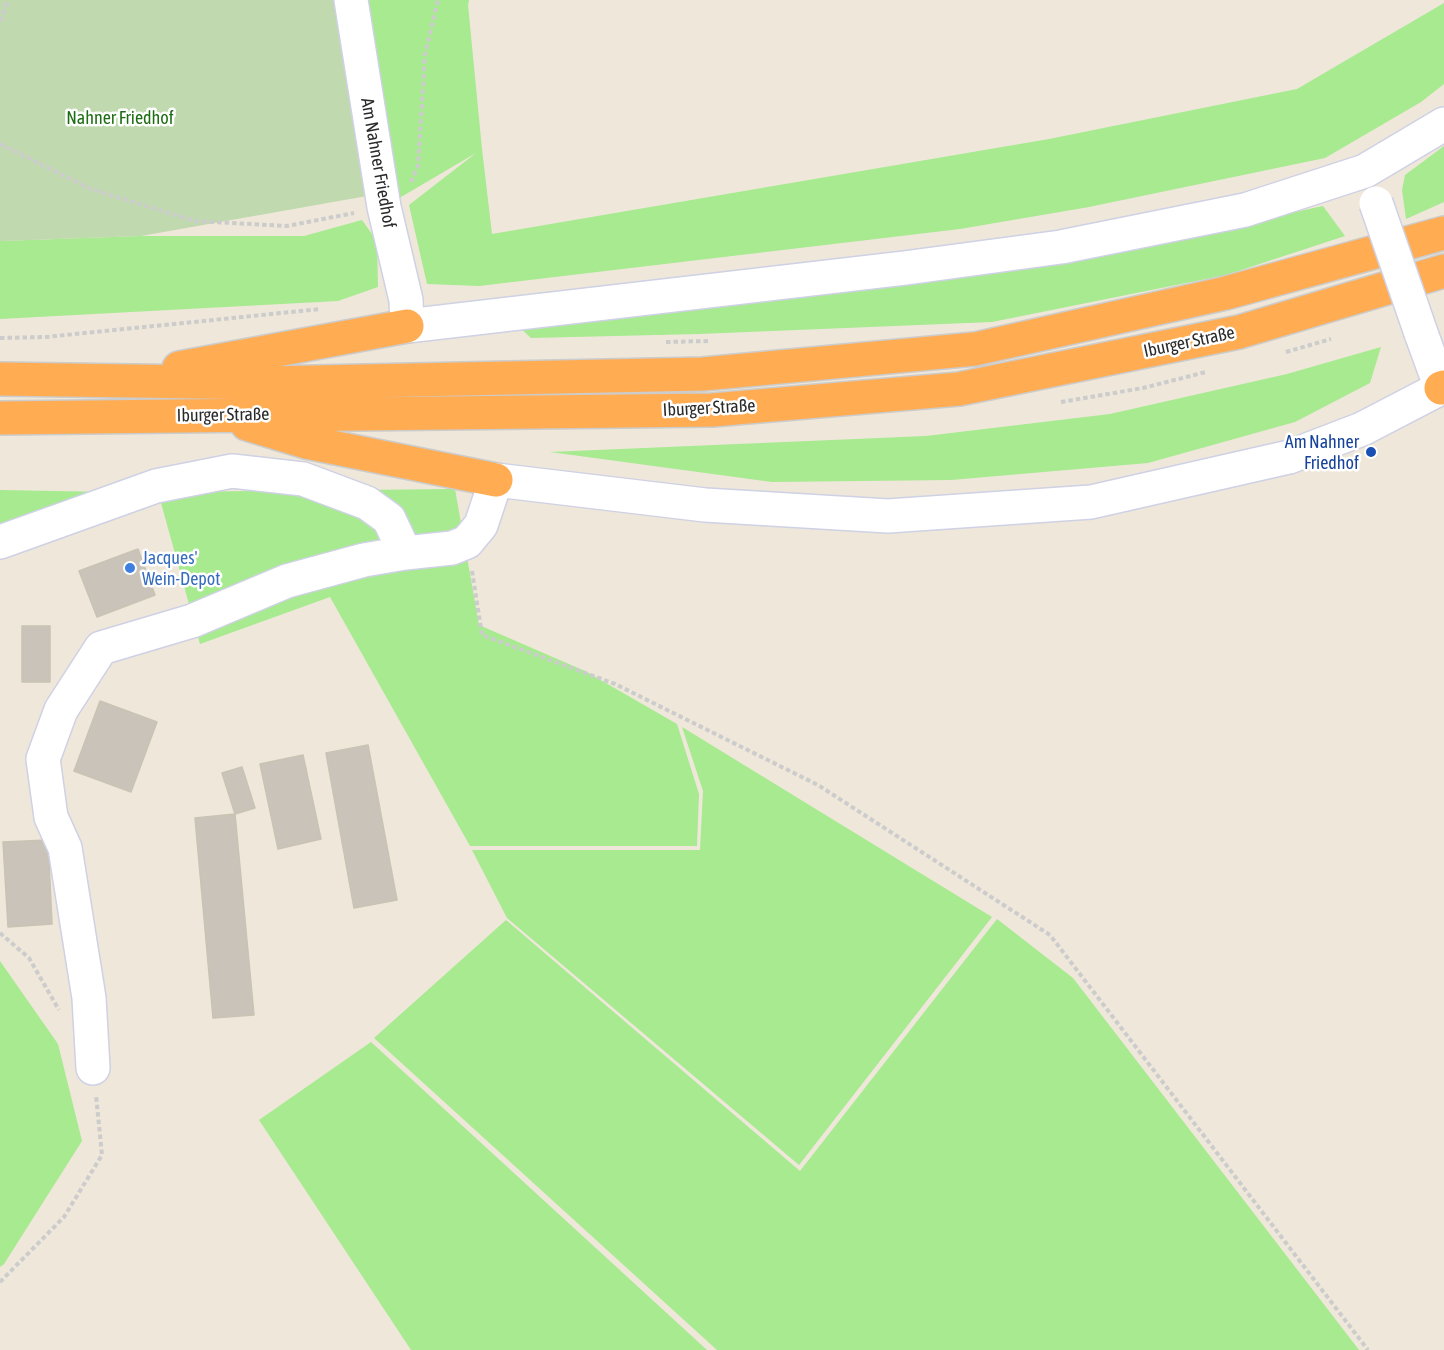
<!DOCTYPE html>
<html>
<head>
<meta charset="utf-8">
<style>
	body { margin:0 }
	canvas { display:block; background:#eee7da }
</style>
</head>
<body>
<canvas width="1444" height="1350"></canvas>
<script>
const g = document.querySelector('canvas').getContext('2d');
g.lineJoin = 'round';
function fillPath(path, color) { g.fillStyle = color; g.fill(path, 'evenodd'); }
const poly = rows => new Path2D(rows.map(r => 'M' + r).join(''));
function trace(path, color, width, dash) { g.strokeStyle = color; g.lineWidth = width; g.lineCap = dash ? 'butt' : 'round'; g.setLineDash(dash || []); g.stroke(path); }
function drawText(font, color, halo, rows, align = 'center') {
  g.font = font + ' "Asap Condensed",sans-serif'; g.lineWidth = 5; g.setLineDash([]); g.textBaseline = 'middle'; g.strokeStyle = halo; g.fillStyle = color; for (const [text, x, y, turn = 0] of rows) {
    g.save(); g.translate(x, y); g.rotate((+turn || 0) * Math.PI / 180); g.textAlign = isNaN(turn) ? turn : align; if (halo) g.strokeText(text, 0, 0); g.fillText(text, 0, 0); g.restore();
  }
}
const green = poly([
	[344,0,469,0,468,5,482,149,492,234,1049,139,1297,89,1444,3,1444,84,1421,102,1325,158,1089,207,960,229,479,286,427,284,409,205,476,153,384,207],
	[1444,146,1444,202,1406,219,1402,190,1405,175],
	[1323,206,1345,236,1226,275,992,322,699,334,531,338,518,326,757,302,962,274,1094,255],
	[362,220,377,241,378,287,338,301,0,319,0,241,141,236,304,236],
	[1381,347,1370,383,1295,422,1148,463,951,480,772,482,550,452,926,436,1110,414,1287,374],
	[455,489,479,625,585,671,677,724,699,794,697,846,470,846,330,597,200,644,158,492],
	[0,490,108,492,0,529],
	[682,727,992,917,799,1165,507,918,472,850,700,850,703,791],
	[997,919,1073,978,1359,1350,717,1350,374,1038,506,920,800,1171],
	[0,961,58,1044,82,1141,4,1264,0,1267],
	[371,1042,707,1350,411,1350,259,1120]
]);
const cemetery = poly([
	[0,0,347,0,367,196,141,236,0,241]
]);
const building = poly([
	[138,549,155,595,97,617,79,571,138,549],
	[22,626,50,626,50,682,22,682,22,626],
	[100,701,157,722,131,792,74,771,100,701],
	[368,745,397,900,354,908,326,753,368,745],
	[303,755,321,839,278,849,260,764,303,755],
	[242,767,255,808,235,814,222,773,242,767],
	[235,814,254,1015,213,1018,195,818,235,814],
	[48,840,52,924,8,927,3,842,48,840]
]);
const path = poly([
	[0,21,8,0],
	[0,144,91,189,195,221,287,226,354,213],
	[411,182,418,166,425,54,438,0],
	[0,338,46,337,321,309],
	[666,342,709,341],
	[1286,352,1331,339],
	[1061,402,1143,388,1206,372],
	[472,571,482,635,615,684,818,785,1050,935,1368,1350],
	[0,933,29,958,59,1010],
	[0,1282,64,1217,102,1155,96,1095]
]);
const minor = poly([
	[351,0,384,207,406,300,407,326,905,268,1061,247,1245,210,1365,171,1444,124],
	[0,542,156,486,232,471,303,479,367,503,389,519,405,553],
	[93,1068,89,998,65,848,51,817,43,759,61,710,101,648,192,621,287,581,364,560,405,553,452,548,467,542,481,525,496,480,705,505,888,516,1091,502,1289,457,1362,429,1441,388,1421,333]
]);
const highway = poly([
	[179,368,407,326],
	[0,379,267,383,703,374,975,349,1226,293,1444,233],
	[1441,388,1444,387],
	[0,418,712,410,959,389,1239,332,1444,271],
	[247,424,306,442,496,480]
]);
const minorBridge = poly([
	[1376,203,1421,333]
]);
const markers = [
	[1371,452,6,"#1a4fb4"],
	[130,568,6,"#3f7fe0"]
];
const parkNames = [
	["Nahner Friedhof",120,118]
];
const streetNames = [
	["Am Nahner Friedhof",378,163,80],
	["Iburger Straße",1189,342,-12],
	["Iburger Straße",709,408,-3],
	["Iburger Straße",223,415,-1]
];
const transitNames = [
	["Am Nahner",1359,442],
	["Friedhof",1359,463]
];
const shopNames = [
	["Jacques'",142,558],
	["Wein-Depot",142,579]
];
fillPath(green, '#a7ea90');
fillPath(cemetery, '#c0d9af');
fillPath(building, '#c9c3b9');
trace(building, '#c9c3b3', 1.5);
trace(minor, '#cfd1e4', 36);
trace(highway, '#ccc', 36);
trace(path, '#ccc', 4, [4.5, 3]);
trace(minor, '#fff', 33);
trace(highway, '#ffac53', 33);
trace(minorBridge, '#cfd1e4', 36, []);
trace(minorBridge, '#fff', 33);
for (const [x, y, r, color] of markers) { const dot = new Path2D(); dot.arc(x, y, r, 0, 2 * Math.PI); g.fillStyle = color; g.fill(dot); trace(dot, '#fff', 2); }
drawText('18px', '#1d6e12', '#fff', parkNames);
drawText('18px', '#2a2a2a', '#fff', streetNames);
drawText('18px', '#164399', '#fff', transitNames, 'right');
drawText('18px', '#366cbe', '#fff', shopNames, 'left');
</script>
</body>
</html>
